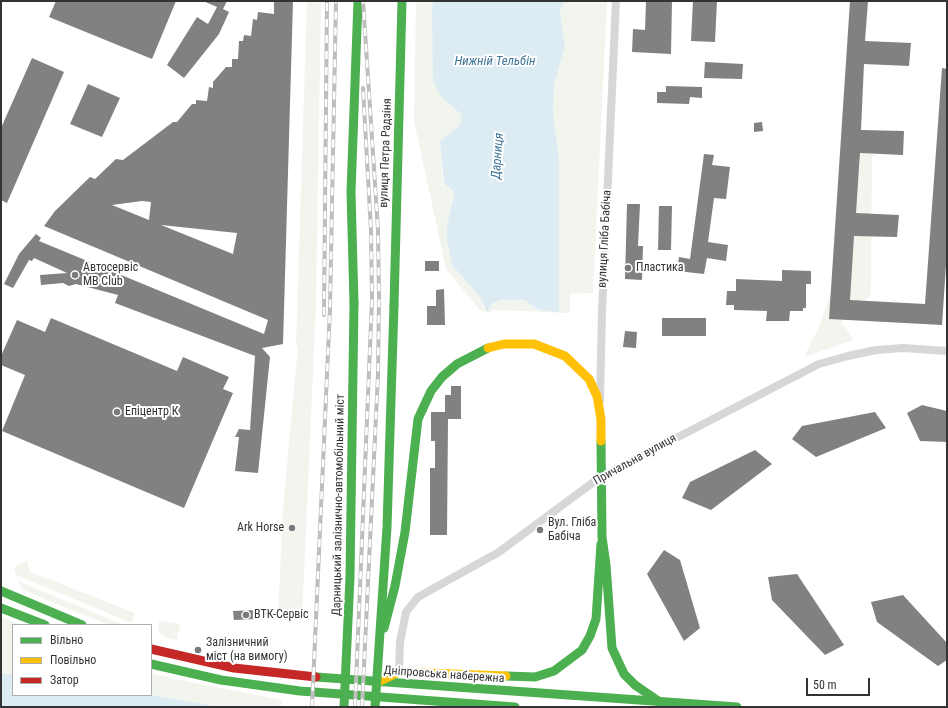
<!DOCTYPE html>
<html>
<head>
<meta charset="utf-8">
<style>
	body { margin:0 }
	#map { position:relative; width:948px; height:708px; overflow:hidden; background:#fff; font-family:"Roboto Condensed",sans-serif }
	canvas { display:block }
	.frame { position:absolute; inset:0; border:2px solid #333; pointer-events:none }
	.legend { position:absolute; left:12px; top:624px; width:140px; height:72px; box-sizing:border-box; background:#fff; border:1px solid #adadad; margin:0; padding:5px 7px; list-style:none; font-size:12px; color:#333 }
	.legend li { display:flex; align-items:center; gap:8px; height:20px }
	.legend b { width:20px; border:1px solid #adadad }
	.scale { position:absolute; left:806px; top:678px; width:64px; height:18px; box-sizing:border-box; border:2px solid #333; border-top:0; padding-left:5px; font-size:12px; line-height:14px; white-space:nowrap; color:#333; -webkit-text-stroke:3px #fff; paint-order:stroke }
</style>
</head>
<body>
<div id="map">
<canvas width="948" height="708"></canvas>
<div class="frame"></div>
<ul class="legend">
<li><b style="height:5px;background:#4caf50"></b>Вільно</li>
<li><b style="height:5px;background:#ffc107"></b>Повільно</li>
<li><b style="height:5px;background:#c62828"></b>Затор</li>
</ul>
<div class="scale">50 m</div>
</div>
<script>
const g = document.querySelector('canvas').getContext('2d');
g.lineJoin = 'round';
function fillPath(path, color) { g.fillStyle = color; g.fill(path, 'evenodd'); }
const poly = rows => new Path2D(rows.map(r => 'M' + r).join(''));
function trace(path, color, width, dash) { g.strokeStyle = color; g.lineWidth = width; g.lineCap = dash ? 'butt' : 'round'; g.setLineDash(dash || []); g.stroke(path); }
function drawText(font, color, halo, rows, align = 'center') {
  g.font = font + ' "Roboto Condensed",sans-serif'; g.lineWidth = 4; g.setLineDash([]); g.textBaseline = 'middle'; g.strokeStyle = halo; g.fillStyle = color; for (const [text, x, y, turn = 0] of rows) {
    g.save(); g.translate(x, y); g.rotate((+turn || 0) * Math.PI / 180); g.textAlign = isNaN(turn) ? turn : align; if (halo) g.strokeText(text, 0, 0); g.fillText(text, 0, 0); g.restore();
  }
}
const green = poly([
	[307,1,321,1,316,304,302,619,278,618,283,508,298,347,296,345],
	[416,1,448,1,442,98,462,115,460,125,440,141,443,184,453,190,454,197,451,210,452,265,480,297,484,309,501,300,524,300,539,310,559,311,559,159,553,113,554,85,565,47,560,12,564,1,607,1,593,293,570,294,570,313,495,310,488,313,479,309,446,269,414,121],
	[872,136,871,296,846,309,842,324,849,332,853,340,804,357,820,325,832,288,853,193,859,178,861,150],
	[27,561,30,572,135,613,132,623,16,575,14,570,16,566],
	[18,581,124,625,109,625,23,590],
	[1,617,21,625,13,625,13,675,1,673],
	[159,621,180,624,177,640,166,638,159,633],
	[151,673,174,679,282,700,281,707,220,707,151,695]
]);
const water = poly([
	[434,1,564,1,560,12,565,47,554,85,553,113,559,159,559,312,539,310,524,300,501,300,492,304,487,312,480,297,452,265,447,239,447,225,454,197,453,190,444,184,440,141,460,125,462,115,442,98,433,81,432,6],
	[1,673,13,675,13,695,151,695,220,707,1,707]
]);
const building = poly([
	[56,1,176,1,152,59,49,17],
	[203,1,227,1,223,9,229,12,219,34,184,78,167,65,197,17,208,24,217,7],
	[274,1,293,1,283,344,262,348,270,357,258,473,235,471,239,437,235,437,239,429,250,430,255,356,115,303,118,295,76,284,69,286,63,283,41,285,40,275,67,273,34,258,32,261,29,260,13,288,4,284,19,254,36,234,41,238,39,241,264,334,268,320,44,226,55,211,90,177,95,179,116,159,123,160,173,122,177,122,192,104,196,104,196,100,207,101,209,87,213,88,213,82,226,67,232,67,232,59,238,59,239,41,243,41,244,35,251,36,253,19,257,20,258,12,274,14],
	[142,201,151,202,149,220,112,205],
	[161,225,237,233,233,254],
	[646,1,672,1,671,54,632,52,633,29,645,30],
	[693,1,717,1,715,42,691,41],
	[850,1,868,1,865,41,911,43,909,66,864,64,861,130,904,131,903,155,860,153,856,213,899,215,897,237,854,236,850,300,925,304,942,68,947,69,947,250,942,325,829,319],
	[32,58,64,72,7,203,1,200,1,128],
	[705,62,743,64,742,79,704,78],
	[88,84,120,98,102,137,70,124],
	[666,86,702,87,702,98,690,97,689,104,657,103,657,92,666,92],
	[762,122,763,131,754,132,754,123],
	[704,154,714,155,712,165,730,167,726,199,714,198,708,242,728,245,726,261,707,258,704,274,677,271,679,257,690,259],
	[627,204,640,204,638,246,643,246,642,280,625,279],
	[659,206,672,206,671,250,658,250],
	[425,261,439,261,439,271,425,271],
	[782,270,811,271,811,284,806,284,806,308,803,308,803,311,790,311,789,321,766,321,767,311,734,310,734,305,726,305,727,291,736,291,736,279,782,281],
	[444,289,445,325,427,325,427,306,436,306,436,290],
	[51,318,177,371,183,357,229,377,223,389,233,393,184,508,2,431,25,375,1,365,1,356,17,320,45,332],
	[662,318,706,318,706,336,662,336],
	[625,331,637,332,636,348,623,347],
	[451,386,461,386,461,419,448,419,447,535,430,535,430,468,435,468,435,441,431,441,431,412,445,412,445,395,451,395],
	[922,405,947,411,947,442,920,441,907,413],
	[875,412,886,428,816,457,792,439,802,426],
	[755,450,772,464,711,510,682,498,690,482],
	[664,550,680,560,700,628,684,641,647,574],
	[797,574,844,645,825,655,772,600,768,577],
	[903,595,947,643,947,660,938,666,877,622,871,602],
	[256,610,256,619,234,620,233,611]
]);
const street = poly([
	[600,401,602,312,616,1],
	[399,672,400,642,406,612,418,597,499,552,599,478,819,364,848,356,876,350,903,348,947,351]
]);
const fast = poly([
	[354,303,351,192,358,1],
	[394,305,402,1],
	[1,591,82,625],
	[1,608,45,625],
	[151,664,221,680,300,691,515,707],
	[506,676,535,677,554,671,582,650,590,636,596,619,601,544],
	[316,677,737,707]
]);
const slow = poly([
	[378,682,399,672,506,676]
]);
const jam = poly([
	[151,649,234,668,316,677]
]);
const rail = poly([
	[324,315,327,1],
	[312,707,330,308,336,1],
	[355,707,372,299,371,231,363,88],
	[362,707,378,375,379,298,378,230,363,1]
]);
const fastBridge = poly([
	[601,441,602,537,606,565,612,648,624,674,635,685,667,707],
	[384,628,395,586,405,532,418,419,431,391,442,377,457,364,488,348],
	[344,707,350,577,354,303],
	[375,707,387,527,394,305]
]);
const slowBridge = poly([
	[488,348,504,344,534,344,565,356,589,379,597,396,601,419,601,441]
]);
const markers = [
	[628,268,4,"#7a7a7a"],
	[75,275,4,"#7a7a7a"],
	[117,412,4,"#7a7a7a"],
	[292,528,4,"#7a7a7a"],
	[540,530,4,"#7a7a7a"],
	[246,615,4,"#7a7a7a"],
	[198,650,4,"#7a7a7a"]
];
const streetNames = [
	["вулиця Петра Радзіня",386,153,-88],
	["вулиця Гліба Бабіча",605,239,-87],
	["Причальна вулиця",635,460,-29],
	["Дарницький залізнично-автомобільний міст",339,505,-89],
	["Дніпровська набережна",444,675,4]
];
const poiNames = [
	["Автосервіс",83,268],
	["MB Club",83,282],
	["Пластика",636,268],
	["Епіцентр К",125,412],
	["Вул. Гліба",548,523],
	["Бабіча",548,537],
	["Ark Horse",284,528,"right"],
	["ВТК-Сервіс",254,615],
	["Залізничний",206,643],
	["міст (на вимогу)",206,657]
];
const waterNames = [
	["Нижній Тельбін",495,62],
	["Дарниця",498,156,-86]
];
fillPath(green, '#f1f5ed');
fillPath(water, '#ddebf3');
fillPath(building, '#818181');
trace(street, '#d7d7d7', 8);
trace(fast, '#4caf50', 9);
trace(slow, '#ffc107', 9);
trace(jam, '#c62828', 9);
trace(rail, '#bebebe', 4);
trace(rail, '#fff', 2.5, [8]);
trace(fastBridge, '#4caf50', 9);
trace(slowBridge, '#ffc107', 9);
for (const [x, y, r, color] of markers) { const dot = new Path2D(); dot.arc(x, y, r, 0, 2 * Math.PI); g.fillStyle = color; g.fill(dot); trace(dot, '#fff', 1.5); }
drawText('12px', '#333', '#fff', streetNames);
drawText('12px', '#333', '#fff', poiNames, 'left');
drawText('italic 13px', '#3f7597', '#fff', waterNames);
</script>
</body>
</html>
